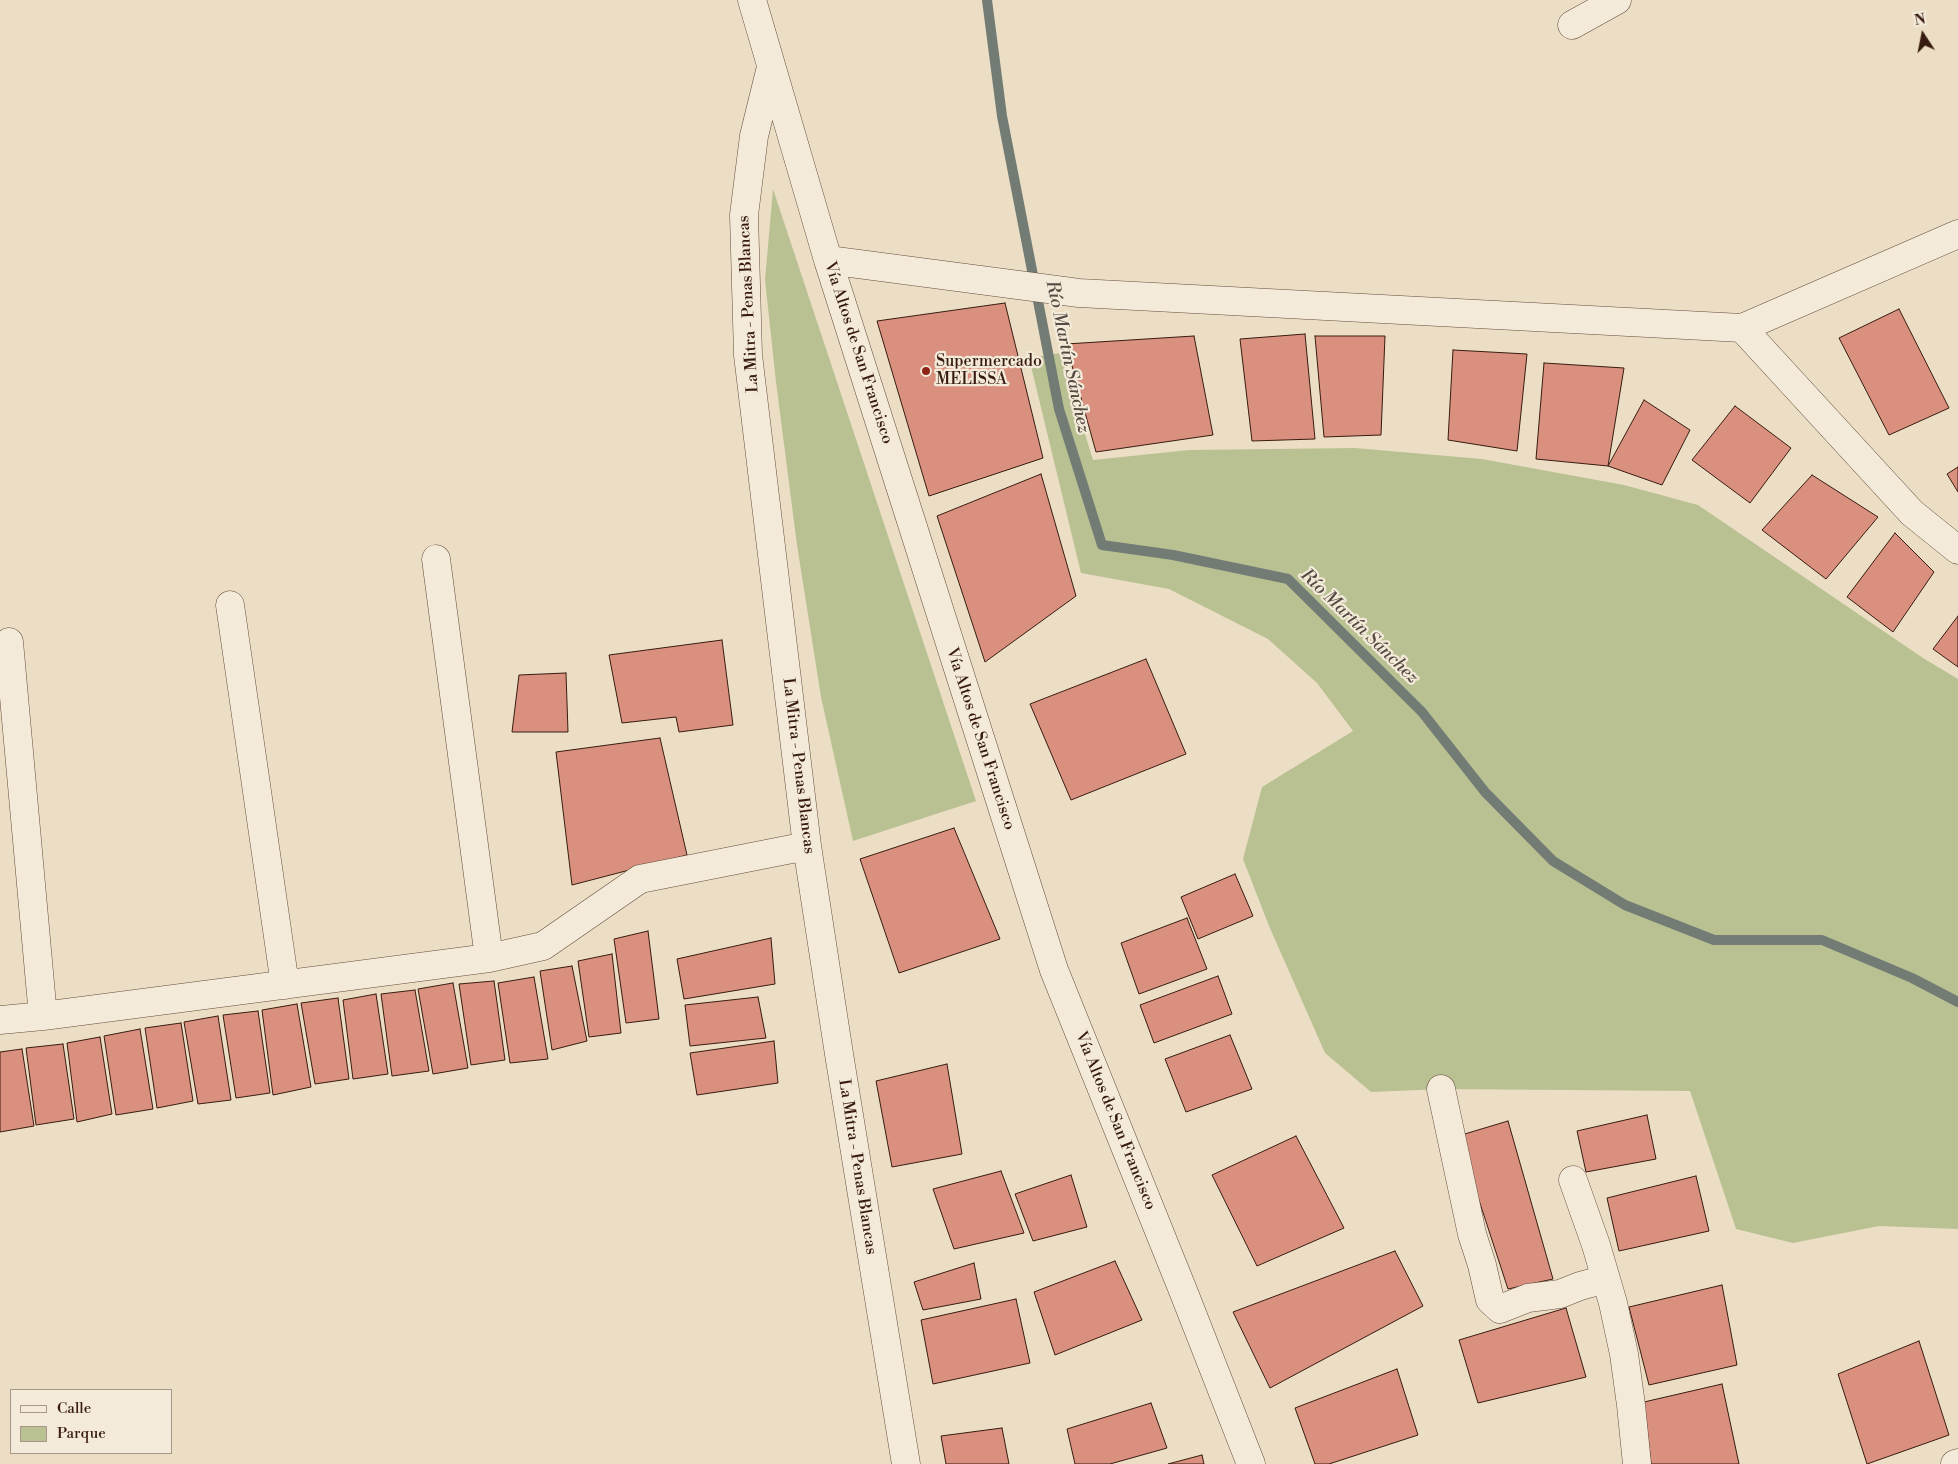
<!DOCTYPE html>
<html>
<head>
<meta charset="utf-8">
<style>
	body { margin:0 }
	#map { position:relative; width:1958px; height:1464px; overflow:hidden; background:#ecdec4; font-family:"Libre Bodoni",serif }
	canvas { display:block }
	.legend { position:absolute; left:10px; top:1389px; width:162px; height:65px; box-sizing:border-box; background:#f3ead9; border:1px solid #a89789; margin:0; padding:6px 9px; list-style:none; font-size:15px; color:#381b10 }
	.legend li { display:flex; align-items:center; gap:10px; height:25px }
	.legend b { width:25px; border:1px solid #a89789 }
	.north { position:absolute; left:1898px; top:10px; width:50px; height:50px; -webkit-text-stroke:4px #f3ead9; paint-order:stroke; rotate:349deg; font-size:14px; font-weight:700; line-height:20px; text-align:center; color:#381b10 }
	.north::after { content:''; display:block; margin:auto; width:18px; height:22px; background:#381b10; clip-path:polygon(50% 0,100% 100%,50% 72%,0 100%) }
</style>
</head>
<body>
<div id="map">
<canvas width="1958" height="1464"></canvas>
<ul class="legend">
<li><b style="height:6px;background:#f3ead9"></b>Calle</li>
<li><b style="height:14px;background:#b9c193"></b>Parque</li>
</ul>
<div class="north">N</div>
</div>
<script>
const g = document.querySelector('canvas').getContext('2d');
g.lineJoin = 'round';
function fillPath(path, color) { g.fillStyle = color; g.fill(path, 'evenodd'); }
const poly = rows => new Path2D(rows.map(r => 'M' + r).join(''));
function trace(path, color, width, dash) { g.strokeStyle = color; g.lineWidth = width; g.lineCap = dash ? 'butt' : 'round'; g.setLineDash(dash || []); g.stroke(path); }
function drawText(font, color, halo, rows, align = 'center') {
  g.font = font + ' "Libre Bodoni",serif'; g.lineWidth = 4.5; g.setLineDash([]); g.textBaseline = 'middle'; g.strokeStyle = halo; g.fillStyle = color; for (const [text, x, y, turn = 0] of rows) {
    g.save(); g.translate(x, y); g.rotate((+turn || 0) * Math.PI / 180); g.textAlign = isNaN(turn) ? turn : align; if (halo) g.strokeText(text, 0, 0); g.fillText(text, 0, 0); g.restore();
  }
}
const green = poly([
	[773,189,976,801,853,841,821,697,797,545,776,382,765,280],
	[1060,353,1093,460,1189,450,1355,448,1482,459,1624,485,1698,505,1923,658,1958,679,1958,1229,1879,1226,1793,1243,1736,1229,1690,1091,1441,1089,1371,1092,1325,1053,1269,926,1243,859,1262,787,1353,731,1317,683,1268,639,1169,589,1081,573,1029,358]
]);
const stream = poly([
	[987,0,1002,116,1059,409,1102,545,1173,555,1288,579,1422,712,1485,792,1553,861,1625,905,1714,940,1822,940,1912,978,1958,1002]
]);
const building = poly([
	[1005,303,1043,458,929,496,877,321,1005,303],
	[1899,309,1949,408,1889,435,1839,338,1899,309],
	[1305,334,1315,439,1252,441,1240,339,1305,334],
	[1194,336,1213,435,1096,452,1066,344,1194,336],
	[1315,336,1385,336,1381,435,1324,437,1315,336],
	[1453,350,1527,354,1517,451,1448,440,1453,350],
	[1544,363,1624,368,1608,466,1536,459,1544,363],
	[1644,400,1690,430,1662,485,1608,466,1644,400],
	[1735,406,1791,448,1750,503,1692,460,1735,406],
	[1958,467,1958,492,1947,474,1958,467],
	[1041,474,1076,596,985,662,937,516,1041,474],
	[1812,475,1878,517,1826,579,1762,530,1812,475],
	[1895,533,1934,572,1893,632,1847,597,1895,533],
	[1958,616,1958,667,1933,649,1958,616],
	[722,640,733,725,679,732,676,717,622,723,609,655,722,640],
	[1146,659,1186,754,1071,800,1030,704,1146,659],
	[566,673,568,732,512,732,519,675,566,673],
	[660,738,687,855,572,885,556,752,660,738],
	[954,828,1000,939,899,973,860,859,954,828],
	[1235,874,1253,916,1198,939,1181,897,1235,874],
	[1187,918,1207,969,1139,994,1121,943,1187,918],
	[648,931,659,1019,626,1023,614,939,648,931],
	[771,938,775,984,684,999,677,959,771,938],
	[612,954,621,1033,589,1037,578,961,612,954],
	[572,966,587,1041,552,1050,540,971,572,966],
	[1218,976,1232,1014,1154,1043,1140,1005,1218,976],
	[534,977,548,1059,510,1063,498,983,534,977],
	[494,981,505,1060,471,1065,459,984,494,981],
	[453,983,468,1068,433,1074,418,989,453,983],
	[415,990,429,1071,392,1076,381,994,415,990],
	[376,994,388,1074,353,1079,343,1000,376,994],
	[758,997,766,1038,690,1046,685,1005,758,997],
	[338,998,349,1079,315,1084,301,1003,338,998],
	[297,1004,311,1087,273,1095,262,1010,297,1004],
	[258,1011,270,1093,236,1098,223,1015,258,1011],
	[218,1016,231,1100,198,1104,184,1022,218,1016],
	[181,1023,193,1101,157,1108,145,1028,181,1023],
	[140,1029,153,1109,116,1115,104,1036,140,1029],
	[1230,1035,1252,1089,1186,1112,1165,1059,1230,1035],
	[100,1037,112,1114,77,1122,67,1043,100,1037],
	[774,1041,778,1083,697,1095,690,1053,774,1041],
	[63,1044,74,1119,36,1125,26,1048,63,1044],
	[22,1049,34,1126,0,1132,0,1052,22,1049],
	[947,1064,962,1154,892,1167,876,1081,947,1064],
	[1647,1115,1656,1159,1586,1172,1577,1131,1647,1115],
	[1508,1121,1553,1279,1508,1289,1458,1136,1508,1121],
	[1296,1136,1344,1228,1257,1266,1212,1175,1296,1136],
	[1001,1171,1024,1233,954,1249,933,1189,1001,1171],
	[1071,1175,1087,1227,1033,1241,1015,1194,1071,1175],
	[1696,1176,1709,1231,1619,1251,1607,1198,1696,1176],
	[1395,1251,1423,1306,1270,1388,1233,1312,1395,1251],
	[1115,1261,1142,1320,1055,1355,1034,1292,1115,1261],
	[974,1263,981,1299,923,1310,914,1282,974,1263],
	[1722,1285,1737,1365,1649,1385,1629,1307,1722,1285],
	[1016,1299,1030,1363,933,1384,921,1320,1016,1299],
	[1566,1308,1586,1377,1478,1403,1459,1340,1566,1308],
	[1919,1341,1949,1435,1867,1464,1838,1374,1919,1341],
	[1397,1369,1418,1435,1329,1464,1315,1464,1295,1408,1397,1369],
	[1722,1384,1739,1464,1651,1464,1644,1402,1722,1384],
	[1151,1403,1167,1448,1110,1464,1075,1464,1067,1429,1151,1403],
	[1002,1428,1009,1464,946,1464,941,1436,1002,1428],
	[1202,1455,1204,1464,1168,1464,1202,1455]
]);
const minor = poly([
	[752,0,828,260,1054,970,1184,1293,1251,1464],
	[1572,25,1617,0],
	[771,67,754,136,744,215,748,355,807,846,839,1054,906,1464],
	[828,260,1079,293,1742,328,1958,234],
	[1742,328,1912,513,1958,550],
	[436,559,489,958],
	[230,605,285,985],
	[9,642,43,1016],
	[0,1020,43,1016,489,958,543,946,640,879,807,846],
	[1441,1089,1472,1234,1482,1265,1490,1300,1500,1309,1528,1298,1560,1294,1580,1286,1606,1279],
	[1573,1180,1596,1245,1613,1303,1624,1354,1631,1405,1637,1464],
	[1955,1464,1958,1463]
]);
const markers = [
	[926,371,5,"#8f2418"]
];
const streetNames = [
	["La Mitra - Penas Blancas",749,304,-93],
	["Vía Altos de San Francisco",858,353,72],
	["Vía Altos de San Francisco",980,739,72],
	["La Mitra - Penas Blancas",798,766,83],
	["Vía Altos de San Francisco",1115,1121,68],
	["La Mitra - Penas Blancas",857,1167,81]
];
const poiNames = [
	["Supermercado",936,362],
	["MELISSA",936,380]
];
const waterNames = [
	["Río Martín Sánchez",1067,357,78],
	["Río Martín Sánchez",1359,627,44]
];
fillPath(green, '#b9c193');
trace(stream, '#727c74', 10);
fillPath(building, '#d9907e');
trace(building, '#381b10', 1);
trace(minor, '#654c3d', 29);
trace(minor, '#f3ead9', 28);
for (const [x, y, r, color] of markers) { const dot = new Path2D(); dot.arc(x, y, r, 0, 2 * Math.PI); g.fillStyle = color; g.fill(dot); trace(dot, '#f3ead9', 2); }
drawText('16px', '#381b10', '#f3ead9', streetNames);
drawText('16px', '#381b10', '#f3ead9', poiNames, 'left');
drawText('italic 18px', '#554b42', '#f3ead9', waterNames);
</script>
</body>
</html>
